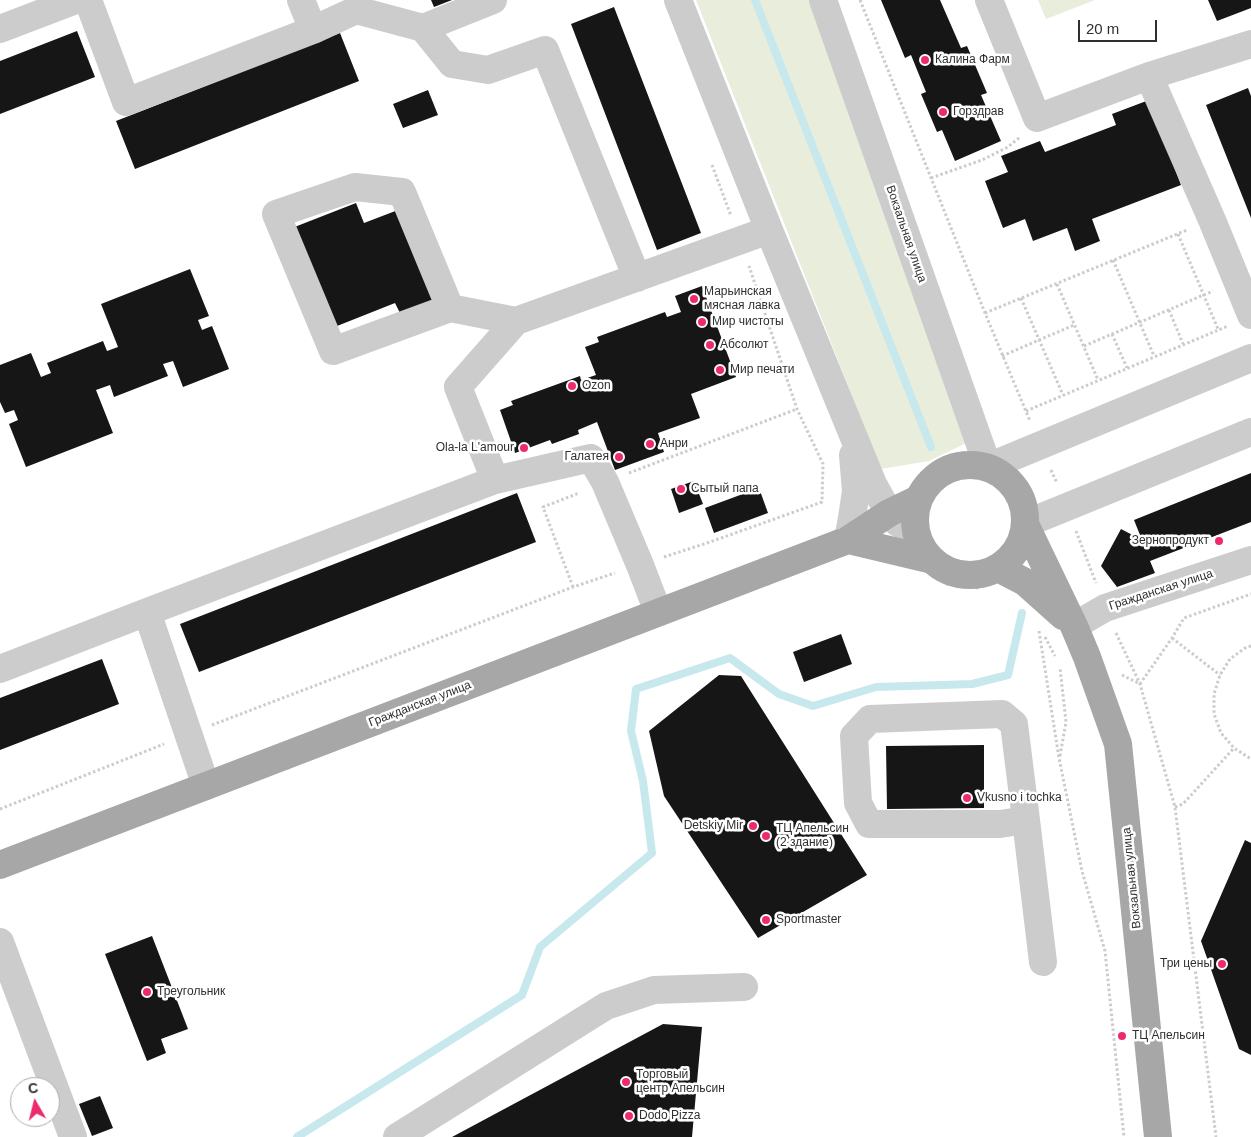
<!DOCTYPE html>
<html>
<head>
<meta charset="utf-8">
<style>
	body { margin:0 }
	#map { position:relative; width:1251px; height:1137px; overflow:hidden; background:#fff; font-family:Helvetica,sans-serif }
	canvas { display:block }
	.north { position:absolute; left:10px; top:1077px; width:50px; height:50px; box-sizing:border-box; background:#fff; border:1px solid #acacac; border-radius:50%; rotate:352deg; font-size:14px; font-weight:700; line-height:20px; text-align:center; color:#2f2f2f }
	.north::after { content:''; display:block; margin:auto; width:18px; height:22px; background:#ed2a6d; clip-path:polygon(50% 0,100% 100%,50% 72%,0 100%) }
	.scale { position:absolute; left:1078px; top:20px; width:79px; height:22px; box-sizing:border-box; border:2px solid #2f2f2f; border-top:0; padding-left:6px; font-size:15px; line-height:18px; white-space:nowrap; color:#2f2f2f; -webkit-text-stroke:4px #fff; paint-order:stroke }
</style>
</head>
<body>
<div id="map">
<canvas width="1251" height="1137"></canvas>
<div class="north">С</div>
<div class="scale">20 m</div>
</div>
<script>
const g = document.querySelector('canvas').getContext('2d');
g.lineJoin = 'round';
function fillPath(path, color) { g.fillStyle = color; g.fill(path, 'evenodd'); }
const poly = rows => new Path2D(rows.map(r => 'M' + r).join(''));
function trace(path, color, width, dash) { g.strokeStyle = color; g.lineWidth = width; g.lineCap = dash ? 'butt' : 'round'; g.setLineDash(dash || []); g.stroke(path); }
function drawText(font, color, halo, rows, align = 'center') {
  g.font = font + ' Helvetica,sans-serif'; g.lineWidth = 5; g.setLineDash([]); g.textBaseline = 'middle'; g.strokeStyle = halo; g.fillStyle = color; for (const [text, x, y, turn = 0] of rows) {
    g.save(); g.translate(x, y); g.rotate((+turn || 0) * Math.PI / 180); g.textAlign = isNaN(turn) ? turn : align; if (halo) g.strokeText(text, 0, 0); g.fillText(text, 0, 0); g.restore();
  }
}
const green = poly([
	[696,0,810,0,983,435,929,461,881,469],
	[1038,0,1095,0,1046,19]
]);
const stream = poly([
	[755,0,931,447],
	[297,1137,522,995,540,947,652,853,643,781,631,731,636,689,730,658,779,694,813,706,876,687,972,684,1008,675,1022,613]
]);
const building = poly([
	[431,0,452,0,434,7],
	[881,0,940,0,961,48,967,46,987,93,981,95,1001,141,955,161,942,130,937,132,921,94,926,92,911,55,905,58],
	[1208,0,1251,0,1251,8,1217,21],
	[614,7,701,233,657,250,571,24],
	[77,31,95,77,0,114,0,61],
	[340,33,359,81,135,169,116,121],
	[1248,88,1251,96,1251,218,1206,105],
	[428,90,438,115,403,128,393,104],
	[1149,100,1181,185,1092,219,1100,241,1075,251,1067,228,1033,241,1025,219,1003,228,985,181,1008,172,1001,156,1040,141,1045,152,1116,125,1112,114],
	[356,203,364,223,398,210,434,300,400,313,395,303,332,328,292,228],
	[190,269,209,316,198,320,202,330,212,326,229,369,183,387,173,361,163,364,168,376,114,397,110,385,96,390,113,433,26,467,9,424,18,420,14,410,5,413,0,402,0,365,31,353,41,377,51,373,47,363,103,341,107,351,118,347,101,304],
	[702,286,736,377,691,394,700,418,658,433,664,452,615,470,597,422,578,430,579,434,552,444,550,440,515,453,500,410,513,405,511,401,580,376,581,380,596,375,585,347,599,342,597,337,665,312,667,317,681,312,675,296],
	[1251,473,1251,522,1150,561,1155,573,1117,587,1101,566,1121,529,1142,540,1134,520],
	[694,481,703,504,679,513,671,489],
	[759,488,768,513,714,533,705,508],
	[517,493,536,542,199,672,180,624],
	[841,634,852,664,804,682,793,652],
	[102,659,119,704,0,750,0,698],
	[719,675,741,676,867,875,758,938,664,796,649,731],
	[984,745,984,808,887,809,886,746],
	[1245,840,1251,843,1251,1055,1239,1049,1201,941],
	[152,936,188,1029,161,1039,166,1053,147,1061,105,954],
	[663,1024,702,1027,692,1137,452,1137],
	[100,1096,113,1128,92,1136,79,1104]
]);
const path = poly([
	[860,0,985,313,1030,421],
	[712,165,731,216],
	[931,178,982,160,1008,147,1020,137],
	[1178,234,1218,329],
	[1113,260,1154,356],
	[1057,284,1098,380],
	[1021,298,1063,395],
	[1169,310,1183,344],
	[985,313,1187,230],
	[1112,334,1127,368],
	[1084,346,1213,291],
	[1002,356,1074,325],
	[1026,411,1228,326],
	[1051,470,1057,483],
	[629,473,797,409],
	[1076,531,1096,583],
	[664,557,710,542,822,502,823,464,797,409,749,266],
	[946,584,979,588],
	[573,587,543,507,579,493],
	[1039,631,1059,758,1082,871,1105,951,1124,1137],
	[1116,633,1140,684,1175,807,1216,1137],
	[1045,637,1055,656],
	[1172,638,1220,675],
	[1251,646,1245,648,1230,659,1220,675,1214,694,1214,714,1221,733,1234,748,1251,759],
	[1122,675,1140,684,1172,638,1184,618,1251,594],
	[212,725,573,587,615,573],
	[1060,756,1066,722,1060,668],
	[1175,807,1183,804,1234,748],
	[0,809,164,744]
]);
const minor = poly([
	[88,0,126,102,313,30,301,0],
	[678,0,769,230,873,484,889,513,898,523,915,532],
	[823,0,988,467,1251,358],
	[989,0,1037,118,1149,76,1251,44],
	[423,28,452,64,488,70,545,50,637,278],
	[0,29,76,0],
	[313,30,356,10,423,28,493,0],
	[1149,76,1212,220,1251,315],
	[450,308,402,192,355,187,276,214,333,351,450,308,516,321],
	[495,480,458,387,516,321,769,230],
	[1025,524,1251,432],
	[840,543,848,540,852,518,856,491,853,455],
	[147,612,206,786],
	[1074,626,1105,608,1251,560],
	[0,669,147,612,495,480,591,458,605,482,640,565,658,612],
	[1026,820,1000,824,869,824,858,803,854,736,870,719,1002,714,1014,724,1026,820,1043,962],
	[0,942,73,1137],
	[397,1137,606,1006,654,990,744,987]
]);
const major = poly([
	'915 520a55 55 0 1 1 110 0a55 55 0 1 1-110 0Z',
	[1025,524,1074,626,1087,657,1118,744,1158,1137],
	[848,540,932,560],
	[848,540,889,513,918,499],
	[998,568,1025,582,1063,616],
	[0,865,840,543]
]);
const markers = [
	[925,60,5,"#ed2a6d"],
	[943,112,5,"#ed2a6d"],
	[694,299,5,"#ed2a6d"],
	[702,322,5,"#ed2a6d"],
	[710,345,5,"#ed2a6d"],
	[720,370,5,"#ed2a6d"],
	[572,386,5,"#ed2a6d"],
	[650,444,5,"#ed2a6d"],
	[524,448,5,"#ed2a6d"],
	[619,457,5,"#ed2a6d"],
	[681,489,5,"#ed2a6d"],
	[1219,541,5,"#ed2a6d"],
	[967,798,5,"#ed2a6d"],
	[753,826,5,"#ed2a6d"],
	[766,836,5,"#ed2a6d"],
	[766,920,5,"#ed2a6d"],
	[1222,964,5,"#ed2a6d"],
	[147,992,5,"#ed2a6d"],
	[1122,1036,5,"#ed2a6d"],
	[626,1082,5,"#ed2a6d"],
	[629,1116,5,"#ed2a6d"]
];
const poiNames = [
	["Калина Фарм",935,60],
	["Горздрав",953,112],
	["Марьинская",704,292],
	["мясная лавка",704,306],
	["Мир чистоты",712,322],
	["Абсолют",720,345],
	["Мир печати",730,370],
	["Ozon",582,386],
	["Анри",660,444],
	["Ola-la L'amour",514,448,"right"],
	["Галатея",609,457,"right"],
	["Сытый папа",691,489],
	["Зернопродукт",1209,541,"right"],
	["Vkusno i tochka",977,798],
	["Detskiy Mir",743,826,"right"],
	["ТЦ Апельсин",776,829],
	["(2 здание)",776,843],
	["Sportmaster",776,920],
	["Три цены",1212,964,"right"],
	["Треугольник",157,992],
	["ТЦ Апельсин",1132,1036],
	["Торговый",636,1075],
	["центр Апельсин",636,1089],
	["Dodo Pizza",639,1116]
];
const streetNames = [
	["Вокзальная улица",906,234,71],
	["Гражданская улица",1161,590,-18],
	["Гражданская улица",420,704,-21],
	["Вокзальная улица",1132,878,-96]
];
fillPath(green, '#e9eddc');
trace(stream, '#c7e9ed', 8);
fillPath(building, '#161616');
trace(path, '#ccc', 3, [2.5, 2.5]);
trace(minor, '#ccc', 28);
trace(major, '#a7a7a7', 28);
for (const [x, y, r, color] of markers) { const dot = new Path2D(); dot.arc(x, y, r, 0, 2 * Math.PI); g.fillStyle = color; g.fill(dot); trace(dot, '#fff', 2); }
drawText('12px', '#2f2f2f', '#fff', poiNames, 'left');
drawText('12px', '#2f2f2f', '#fff', streetNames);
</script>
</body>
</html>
